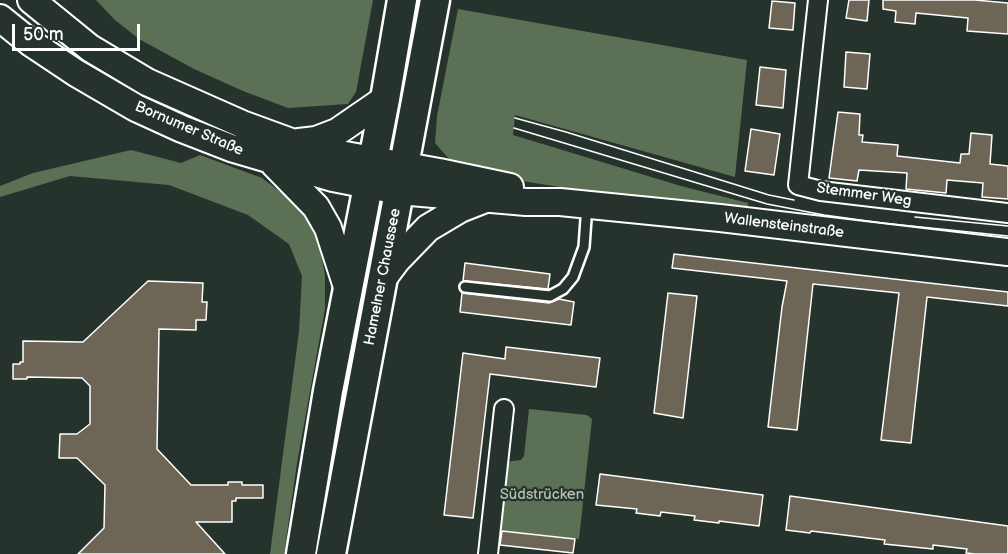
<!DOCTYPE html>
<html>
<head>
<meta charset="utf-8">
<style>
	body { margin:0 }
	#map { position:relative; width:1008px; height:554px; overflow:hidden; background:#26332d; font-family:"Balsamiq Sans",sans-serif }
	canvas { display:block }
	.scale { position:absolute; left:12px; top:24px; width:128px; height:27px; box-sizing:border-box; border:3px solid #fff; border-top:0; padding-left:8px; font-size:18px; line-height:21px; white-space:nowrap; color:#fff; -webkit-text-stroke:4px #26332d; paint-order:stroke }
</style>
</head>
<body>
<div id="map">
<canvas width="1008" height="554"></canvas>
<div class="scale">50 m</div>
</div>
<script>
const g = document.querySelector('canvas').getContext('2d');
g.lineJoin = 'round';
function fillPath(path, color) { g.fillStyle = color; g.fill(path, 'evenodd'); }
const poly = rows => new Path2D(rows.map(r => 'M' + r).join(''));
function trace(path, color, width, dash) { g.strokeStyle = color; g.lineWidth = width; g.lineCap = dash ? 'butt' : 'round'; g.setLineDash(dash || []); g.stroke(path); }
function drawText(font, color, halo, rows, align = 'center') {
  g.font = font + ' "Balsamiq Sans",sans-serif'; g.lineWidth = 4.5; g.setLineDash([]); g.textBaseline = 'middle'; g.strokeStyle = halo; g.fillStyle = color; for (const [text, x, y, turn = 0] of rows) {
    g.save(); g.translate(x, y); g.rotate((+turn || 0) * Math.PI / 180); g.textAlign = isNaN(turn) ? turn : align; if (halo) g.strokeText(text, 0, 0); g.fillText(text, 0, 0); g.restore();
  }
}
const green = poly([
	[96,0,373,0,356,92,348,104,288,108,243,91,194,69,139,39,115,20],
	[458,9,747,60,735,177,515,115,513,135,681,186,748,203,748,211,566,188,509,179,456,167,435,143,437,116],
	[131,150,181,163,200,155,262,178,295,203,310,223,319,242,325,275,325,309,297,463,284,554,270,554,299,331,302,276,289,244,248,215,169,185,70,176,0,197,0,186,33,173],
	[529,409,587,415,592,419,579,539,494,530,505,462,521,460,524,456]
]);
const building = poly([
	[849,0,869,0,867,21,846,18,849,0],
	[883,0,975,0,1008,3,1008,34,967,31,968,18,916,13,915,24,895,22,896,11,883,9,883,0],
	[772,1,795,3,793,30,769,28,772,1],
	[846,52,870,54,867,89,844,87,846,52],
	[760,67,786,70,783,108,756,105,760,67],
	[838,112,860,114,859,135,863,135,862,142,898,145,897,156,960,163,961,154,969,154,971,133,992,135,990,164,1008,166,1008,199,982,197,983,183,947,180,946,193,906,189,907,173,859,170,857,181,829,178,838,112],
	[751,129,780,134,774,175,745,171,751,129],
	[674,254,1008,292,1008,306,927,297,911,443,881,440,899,293,813,284,797,430,768,427,782,307,787,281,672,268,674,254],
	[465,263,550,274,548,289,463,281,465,263],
	[148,281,203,283,202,302,207,302,206,320,196,320,196,330,159,329,157,449,191,485,228,485,228,482,242,482,242,485,263,485,263,498,236,498,236,501,232,501,232,522,196,522,225,554,78,554,104,528,105,485,77,458,59,458,60,434,77,434,90,424,90,386,82,378,27,377,27,379,13,379,13,364,20,364,20,362,23,362,23,341,83,342,148,281],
	[462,293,549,303,559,299,574,302,571,325,460,312,462,293],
	[668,293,697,296,683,418,654,413,668,293],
	[506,347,600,358,596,387,490,374,473,518,444,515,463,353,505,359,506,347],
	[600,474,763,495,759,526,719,521,719,523,694,520,695,516,661,512,660,516,636,513,637,509,596,505,600,474],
	[790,496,1008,526,1008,554,975,554,966,553,967,549,933,545,933,549,884,544,885,540,811,531,810,533,786,530,790,496],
	[502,531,575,539,573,553,500,545,502,531]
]);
const lane = poly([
	[465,287,550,296,563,289,573,277,584,247,587,205]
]);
const street = poly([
	[818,0,798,185,821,191,1008,213],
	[488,554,504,409]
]);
const secondary = poly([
	[31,0,90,48,147,82,242,124,294,143,323,151,439,172,510,187],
	[0,18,31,43,76,73,136,108,182,129,231,148,333,178,399,191,526,202,560,202,720,218,1008,252],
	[299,142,316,140,337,132,385,99],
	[274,164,316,207,328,228,348,290],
	[382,280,397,260,428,228,460,209,483,200]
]);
const primary = poly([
	[301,554,328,391,385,99,402,0],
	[331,554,435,0]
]);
const tram = poly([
	[515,118,566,132,769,195,794,200],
	[514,128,767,204,824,215,882,223,1008,236],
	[915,217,1008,226]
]);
const streetNames = [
	["Bornumer Straße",189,129,23],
	["Stemmer Weg",864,195,8],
	["Wallensteinstraße",784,226,7],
	["Hamelner Chaussee",383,277,-79]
];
const parkNames = [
	["Südstrücken",542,495]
];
fillPath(green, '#5b7054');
fillPath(building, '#6d6556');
trace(building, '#fff', 1.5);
trace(lane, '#fff', 14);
trace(street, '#fff', 22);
trace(secondary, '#fff', 30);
trace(primary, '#fff', 33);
trace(lane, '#26332d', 9);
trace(street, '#26332d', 18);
trace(secondary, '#26332d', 26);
trace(primary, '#26332d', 28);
trace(tram, '#fff', 1.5);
drawText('15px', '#fff', '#26332d', streetNames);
drawText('15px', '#b5bfb2', '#26332d', parkNames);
</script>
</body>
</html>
